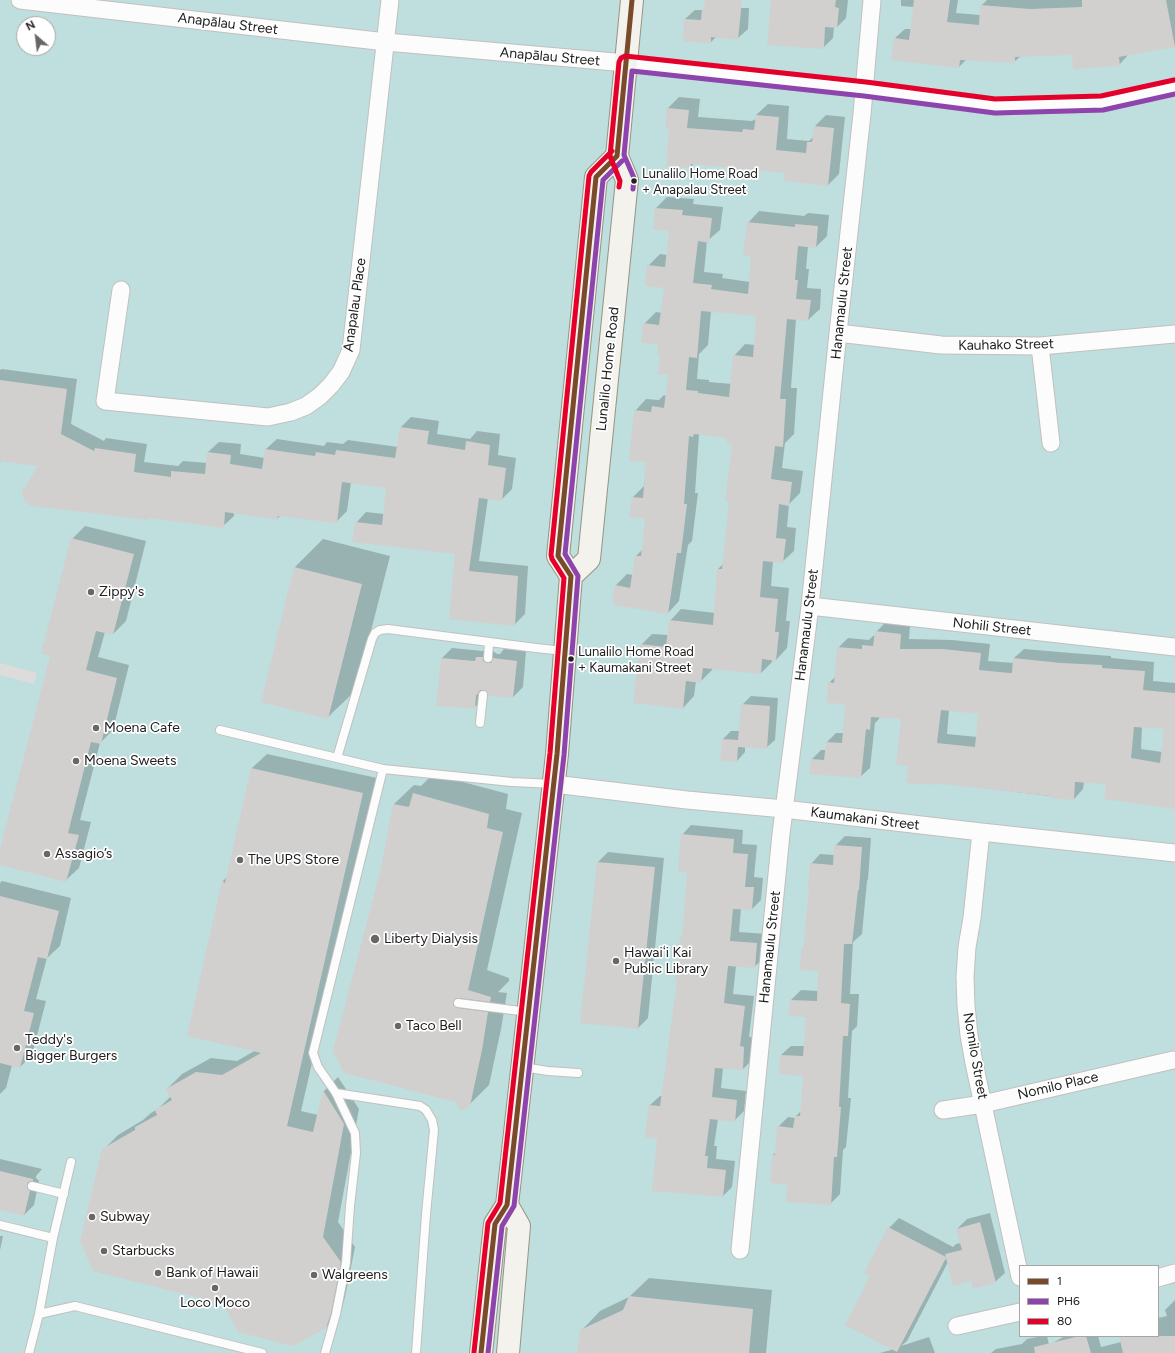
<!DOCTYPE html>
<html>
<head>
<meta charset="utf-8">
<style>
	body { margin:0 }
	#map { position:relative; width:1175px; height:1353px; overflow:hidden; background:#eeebe9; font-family:Figtree,sans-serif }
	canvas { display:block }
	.legend { position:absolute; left:1019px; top:1265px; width:140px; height:72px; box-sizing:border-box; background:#fff; border:1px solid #a6a6a6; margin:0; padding:5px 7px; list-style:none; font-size:12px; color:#202020 }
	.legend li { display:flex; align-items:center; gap:8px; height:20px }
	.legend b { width:20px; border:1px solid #a6a6a6 }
	.north { position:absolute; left:16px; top:16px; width:40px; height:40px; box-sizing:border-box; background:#fff; border:1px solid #a6a6a6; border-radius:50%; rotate:332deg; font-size:11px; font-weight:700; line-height:16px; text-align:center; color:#202020 }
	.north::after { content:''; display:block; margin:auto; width:14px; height:18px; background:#686766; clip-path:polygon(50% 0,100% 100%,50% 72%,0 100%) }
</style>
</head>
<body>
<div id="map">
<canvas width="1175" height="1353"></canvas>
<ul class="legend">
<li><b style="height:5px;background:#7a4b2a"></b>1</li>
<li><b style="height:5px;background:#8e44ad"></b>PH6</li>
<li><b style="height:5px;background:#e4002b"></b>80</li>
</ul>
<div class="north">N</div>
</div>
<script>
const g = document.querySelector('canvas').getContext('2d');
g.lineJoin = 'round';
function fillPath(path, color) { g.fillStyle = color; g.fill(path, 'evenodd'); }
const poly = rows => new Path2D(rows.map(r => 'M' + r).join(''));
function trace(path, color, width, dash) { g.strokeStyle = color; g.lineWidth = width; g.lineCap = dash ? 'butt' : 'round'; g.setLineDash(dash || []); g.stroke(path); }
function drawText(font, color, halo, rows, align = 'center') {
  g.font = font + ' Figtree,sans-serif'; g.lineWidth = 3.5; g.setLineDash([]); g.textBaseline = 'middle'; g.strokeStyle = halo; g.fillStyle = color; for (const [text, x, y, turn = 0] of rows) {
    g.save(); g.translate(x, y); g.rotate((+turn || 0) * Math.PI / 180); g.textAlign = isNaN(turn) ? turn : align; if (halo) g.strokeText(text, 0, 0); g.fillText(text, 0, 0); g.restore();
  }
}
const water = poly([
	[0,0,1175,0,1175,1353,0,1353],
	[24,24,48,24,48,48,24,48],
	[1020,1266,1158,1266,1158,1336,1020,1336]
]);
const pier = poly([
	[0,663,37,673,34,684,0,675]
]);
const shadow = poly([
	[706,0,740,0,739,8,749,8,748,29,738,38,716,37,710,43,685,19,695,10,703,10,705,7],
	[775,0,848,0,846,18,837,27,834,27,833,38,823,48],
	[901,0,958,0,956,13,980,15,981,6,987,0,1175,0,1175,46,1129,54,1119,65,1073,54,1021,56,1014,62,967,59,959,67,895,38,905,29,911,29,914,7,901,6],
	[679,97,700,99,698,117,752,121,756,119,756,115,768,104,789,106,787,139,809,141,814,136,815,126,826,115,845,117,839,174,828,185,786,172,694,163,691,167,670,128,668,108],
	[667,197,694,199,693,204,723,207,720,230,707,241,704,272,723,274,722,278,750,282,752,255,748,223,759,211,804,216,808,213,829,215,827,236,816,247,808,246,806,269,809,269,807,288,821,289,820,309,808,320,796,319,791,388,797,388,794,434,785,443,782,468,803,471,800,493,789,504,787,527,796,528,794,551,782,562,773,561,771,586,789,588,786,621,790,621,787,648,776,660,772,659,772,662,761,673,713,668,712,670,701,681,696,681,694,696,683,708,641,645,652,634,668,635,670,621,681,609,715,613,718,569,723,564,730,501,733,443,728,437,699,434,695,493,698,493,692,541,688,545,679,601,668,613,616,600,615,586,627,574,633,575,636,556,643,549,647,518,630,516,633,497,644,486,647,461,635,411,646,399,659,400,664,395,666,396,669,374,661,354,659,343,644,324,656,312,662,313,665,287,648,266,660,254,667,255,670,230,656,208],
	[711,311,757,315,755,345,745,344,734,356,732,384,709,382,709,380,697,379,699,354,708,345],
	[2,369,77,379,71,424,104,441,106,438,147,444,144,462,178,466,183,461,207,463,208,452,219,442,241,444,240,454,265,458,266,449,277,439,324,446,327,442,343,444,348,440,398,447,401,427,411,417,439,421,437,434,470,439,477,431,500,434,498,455,516,458,512,489,501,500,488,498,479,561,528,566,525,614,514,625,450,618,456,553,356,523,366,512,384,514,387,487,351,482,347,511,336,522,281,515,277,519,234,513,234,516,223,526,150,517,148,519,39,465,2,460,0,462,0,370],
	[85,526,146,541,126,621,113,634,105,632,98,657,129,665,113,730,100,743,80,820,91,822,79,868,66,880,0,864,0,854,51,655,72,539],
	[323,539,390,556,356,690,327,718,295,567],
	[886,622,910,625,909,639,952,640,990,644,988,661,1014,663,1014,658,1024,649,1071,653,1111,656,1111,658,1154,662,1153,681,1175,683,1175,808,1107,783,1084,782,1083,789,1074,799,934,782,933,784,909,765,902,718,880,716,879,719,875,723,870,768,860,777,812,759,821,750,826,750,827,742,836,733,844,733,846,704,829,683,835,677,838,648,848,638,869,640,873,636,875,636,876,632],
	[949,710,979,713,977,737,947,734],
	[1142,726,1165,728,1162,752,1141,749],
	[452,648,483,651,487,648,492,648,493,651,497,654,500,654,504,649,526,651,523,687,513,697,485,689,484,698,474,708,437,705,442,658],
	[751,696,778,698,775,740,766,748,745,747,745,752,737,761,723,739,731,731,740,731,742,705],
	[267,754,377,778,301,1111,318,1115,324,1091,338,1077,359,1109,338,1222,355,1247,345,1297,341,1312,326,1327,224,1303,103,1150,118,1135,143,1120,151,1113,159,1108,171,1096,167,1089,182,1074,211,1058,237,1061,256,1050,188,1035,223,881,228,876,252,768],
	[433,774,508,794,506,809,522,813,487,970,509,978,509,981,498,992,507,993,501,1029,489,1085,469,1105,381,872,394,804,414,785,421,786],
	[691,825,743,830,742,844,757,845,754,877,763,878,761,900,752,909,741,908,739,932,766,934,764,958,754,967,736,966,733,994,754,996,749,1037,753,1037,753,1059,743,1069,723,1068,721,1088,746,1091,744,1111,734,1121,718,1119,714,1146,717,1146,716,1159,735,1161,732,1187,723,1196,658,1138,650,1105,660,1096,663,1096,678,980,676,980,681,937,683,935,689,871,682,835],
	[845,836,871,838,868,879,867,881,862,934,853,942,850,994,859,994,857,1026,852,1031,848,1098,851,1098,846,1147,843,1150,840,1194,830,1204,789,1183,773,1155,776,1152,778,1127,788,1117,795,1118,796,1116,802,1110,804,1075,781,1055,791,1046,805,1046,807,1016,790,1015,791,1000,801,990,818,991,819,970,802,951,804,949,810,886,811,864,820,854,834,855,835,846],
	[608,852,664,858,648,1018,638,1028,598,862],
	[2,881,71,898,60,946,47,958,36,999,46,1001,32,1055,20,1067,12,1065,6,1088,0,1094,0,883],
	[0,1159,42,1169,36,1176,36,1178,39,1181,34,1205,24,1215,0,1209],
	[990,1213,1005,1273,995,1282,972,1280,948,1262,907,1341,901,1346,929,1337,935,1353,880,1353,894,1349,872,1276,889,1228,899,1218,953,1247,956,1244,961,1243,957,1229,967,1219],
	[0,1236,3,1236,0,1250],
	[649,1278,772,1290,766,1353,578,1353,581,1331,600,1311,629,1297],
	[1175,1300,1175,1345,1166,1353,991,1353,996,1349,1022,1344,1027,1339,1043,1336,1047,1336,1049,1345,1065,1336,1098,1336,1101,1347,1121,1342,1120,1336,1158,1336,1158,1318,1167,1316,1165,1310]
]);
const building = poly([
	[705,0,742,0,738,40,711,37,711,44,683,41,684,19,701,20,702,9,704,9],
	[771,0,836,0,835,7,839,8,837,28,825,27,824,49,767,45],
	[914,0,950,0,947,22,979,25,980,5,1030,9,1082,7,1082,0,1166,0,1175,47,1119,57,1120,66,1073,69,1072,55,1015,57,1015,63,960,60,959,68,891,60,894,38,909,40],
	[667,108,689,110,687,128,742,132,743,129,754,130,756,115,779,117,776,150,806,153,807,142,812,142,814,126,834,128,828,186,784,181,785,173,691,164,691,168,666,166,669,129,665,129],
	[655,208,683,210,682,215,712,218,709,243,698,241,693,283,712,285,711,289,748,294,751,256,743,255,747,222,795,227,795,224,818,226,816,248,798,246,795,280,798,280,796,299,811,300,808,321,787,319,780,399,786,399,783,447,775,446,771,479,792,482,789,506,779,504,776,538,786,539,783,563,763,561,760,597,778,599,775,632,779,632,776,661,762,659,761,674,703,668,701,683,686,681,683,709,633,703,640,644,666,647,669,620,713,625,717,569,722,569,729,502,725,501,732,444,727,444,727,438,694,434,693,437,689,436,684,504,687,504,681,553,677,553,668,614,614,605,615,601,612,601,615,585,630,588,635,556,641,556,645,519,629,517,632,497,643,498,646,462,629,461,634,410,651,412,652,406,664,408,668,375,658,374,660,355,657,355,658,344,641,343,643,323,659,325,664,288,645,286,647,265,665,267,669,231,653,230],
	[701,311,756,316,753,357,733,355,729,397,698,393,698,391,686,390,689,357,697,358],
	[0,380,67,389,61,434,94,451,95,448,136,454,134,472,171,477,171,471,205,474,207,452,231,455,230,464,262,469,265,449,315,456,316,452,335,455,336,450,395,458,400,427,429,431,427,444,465,450,466,441,490,445,488,465,506,468,502,501,479,498,469,571,518,576,515,626,449,619,455,554,352,542,355,522,382,525,386,488,342,482,337,523,278,516,277,520,225,512,224,528,149,518,149,520,32,506,25,502,22,492,38,466,0,461],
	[71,538,134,554,113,635,96,631,86,670,117,678,101,744,91,742,68,833,79,835,66,882,0,865,0,849,50,656,41,654],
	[294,567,362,584,328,719,261,702],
	[875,631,901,634,900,649,942,649,981,653,979,670,1010,673,1012,673,1013,658,1061,663,1102,665,1102,668,1145,671,1143,690,1175,693,1175,809,1104,799,1106,784,1075,782,1074,800,1051,798,1051,796,933,783,933,785,906,783,908,766,896,765,901,719,871,717,870,730,866,729,861,778,809,774,811,759,824,760,826,742,842,743,845,704,827,703,828,682,834,683,837,647,862,649,862,645,873,646],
	[941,710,978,714,975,747,937,743],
	[1134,727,1164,729,1160,763,1131,758],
	[476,657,483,657,483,661,487,663,491,663,493,658,517,661,513,698,488,696,487,691,483,690,480,690,477,695,476,695,475,709,436,706,441,658,475,661],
	[741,704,770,706,767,749,738,747,737,762,720,761,722,739,738,740],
	[251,768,363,793,287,1126,313,1132,323,1090,344,1124,323,1237,341,1262,331,1313,326,1328,292,1346,238,1332,223,1304,93,1271,80,1241,102,1149,135,1130,135,1127,157,1115,155,1110,172,1100,166,1089,196,1072,222,1075,261,1053,187,1036,222,881,225,883],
	[413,793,489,814,487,828,503,832,468,990,491,997,490,1002,459,998,456,998,453,1002,453,1005,457,1008,488,1012,482,1050,470,1106,460,1111,456,1102,344,1073,333,1051,380,872,393,804,409,807],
	[681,834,734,839,733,853,748,854,745,887,754,887,752,910,733,909,730,941,757,943,755,968,728,966,724,1003,745,1006,740,1046,744,1047,743,1070,715,1068,712,1097,737,1100,735,1122,710,1119,705,1156,708,1156,707,1168,726,1170,723,1197,652,1191,657,1139,645,1137,649,1105,660,1106,677,981,675,981,680,937,682,937,687,872,678,871],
	[834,845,862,847,859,890,858,890,852,944,844,944,841,1003,850,1004,848,1036,843,1036,839,1107,841,1107,837,1157,834,1157,831,1205,786,1202,787,1184,770,1183,772,1155,775,1155,777,1126,793,1128,795,1116,800,1116,803,1076,779,1074,780,1055,803,1056,806,1017,789,1016,790,1000,817,1001,818,971,800,970,801,951,803,951,809,887,808,887,810,863,833,865],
	[597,862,655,867,638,1029,580,1023],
	[0,896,59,911,47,959,38,957,24,1011,34,1013,20,1068,0,1063],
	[0,1171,33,1179,33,1181,28,1182,27,1185,27,1188,30,1191,24,1216,0,1210],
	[980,1222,996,1283,973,1289,971,1281,953,1286,946,1258,897,1352,845,1325,870,1276,864,1273,888,1227,946,1257,945,1254,962,1250,956,1229],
	[629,1296,753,1309,749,1353,577,1353,580,1330,623,1310],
	[1080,1336,1086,1336,1091,1353,1035,1353,1034,1347],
	[1119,1336,1175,1336,1175,1353,1123,1353]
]);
const service = poly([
	[488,658,489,642],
	[480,723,483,695],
	[220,730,383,769,512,782,554,784],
	[337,758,372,639,375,633,380,630,388,629,536,648,564,651],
	[458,1003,528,1012],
	[523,1067,548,1071,578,1073],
	[336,1093,420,1106,426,1110,432,1120,434,1130,426,1214,416,1353],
	[32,1186,64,1194],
	[0,1225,53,1238],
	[39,1314,53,1238,71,1162],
	[29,1353,39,1314,75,1306,262,1353],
	[325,1353,336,1314,346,1263,350,1206,356,1153,355,1133,336,1093,318,1067,313,1053,383,769]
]);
const minor = poly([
	[20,0,386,42,626,63,865,89,995,106,1102,103,1175,87],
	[121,290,105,401,268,417,291,412,306,406,320,396,331,385,341,372,351,350,390,0],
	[838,333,941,345,1040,346,1175,334],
	[1040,346,1051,443],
	[810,606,1175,647],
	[554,784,687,800,784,809,981,832,1175,853],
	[981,832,972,918,967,947,965,977,966,1006,969,1035,974,1063,1020,1277],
	[943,1110,983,1104,1173,1060],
	[740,1250,781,834,810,606,838,333,862,114,872,0],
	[1158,1278,1175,1273],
	[957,1326,1020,1312]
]);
const secondary = poly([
	[571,576,589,559,627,180,617,156,632,0],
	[507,1205,519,1226,508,1353],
	[481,1353,495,1224,507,1205,557,754,571,576,558,556,596,177,617,156]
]);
const bus1 = poly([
	[481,1353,495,1224,507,1205,557,754,571,576,558,556,596,177,617,156,632,0]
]);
const bus2 = poly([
	[633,189,634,178,624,155,632,71,864,96,995,113,1103,110,1175,94],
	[488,1353,502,1226,514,1206,564,755,578,576,565,554,603,180,622,161]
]);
const bus3 = poly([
	[619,187,620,181,610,156,619,62,621,58,625,56,866,82,995,99,1101,96,1174,80],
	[474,1352,488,1223,500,1203,550,753,564,578,552,559,551,555,589,176,591,172,612,151]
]);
const markers = [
	[634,181,3.5,"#202020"],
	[91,592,4,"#686766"],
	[571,659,3.5,"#202020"],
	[96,728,4,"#686766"],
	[76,761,4,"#686766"],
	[47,854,4,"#686766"],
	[240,860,4,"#686766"],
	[375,939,5,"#686766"],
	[616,961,4,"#686766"],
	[398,1026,4,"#686766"],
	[17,1048,4,"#686766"],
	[92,1217,4,"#686766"],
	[104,1251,4,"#686766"],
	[158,1273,4,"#686766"],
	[314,1275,4,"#686766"],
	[215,1288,4,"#686766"]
];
const busNames = [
	["Lunalilo Home Road",642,174],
	["+ Anapalau Street",642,190],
	["Lunalilo Home Road",578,652],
	["+ Kaumakani Street",578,668]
];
const streetNames = [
	["Anapālau Street",228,24,7],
	["Anapālau Street",550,57,5],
	["Hanamaulu Street",842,303,-84],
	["Anapalau Place",355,305,-82],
	["Kauhako Street",1006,345,-1],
	["Lunalilo Home Road",608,369,-84],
	["Hanamaulu Street",807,625,-83],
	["Nohili Street",992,627,6],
	["Kaumakani Street",865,819,7],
	["Hanamaulu Street",770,947,-84],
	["Nomilo Street",975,1056,80],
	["Nomilo Place",1058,1086,-13]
];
const poiNames = [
	["Zippy's",99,592],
	["Moena Cafe",104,728],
	["Moena Sweets",84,761],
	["Assagio’s",55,854],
	["The UPS Store",248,860],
	["Liberty Dialysis",384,939],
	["Hawaiʻi Kai",624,953],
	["Public Library",624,969],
	["Taco Bell",406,1026],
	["Teddy's",25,1040],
	["Bigger Burgers",25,1056],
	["Subway",100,1217],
	["Starbucks",112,1251],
	["Bank of Hawaii",166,1273],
	["Walgreens",322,1275],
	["Loco Moco",215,1303,"center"]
];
fillPath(water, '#bfdede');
fillPath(pier, '#dddcdb');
fillPath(shadow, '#0003');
fillPath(building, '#d2d0ce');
trace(service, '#c1c0bf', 10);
trace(minor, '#c1c0bf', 19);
trace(secondary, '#979482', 24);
trace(service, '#fcfcfc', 8);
trace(minor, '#fcfcfc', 17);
trace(secondary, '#f3f2ec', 22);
trace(bus1, '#7a4b2a', 5);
trace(bus2, '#8e44ad', 5);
trace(bus3, '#e4002b', 5);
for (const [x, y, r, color] of markers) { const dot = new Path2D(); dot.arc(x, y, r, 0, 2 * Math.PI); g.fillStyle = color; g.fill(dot); trace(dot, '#fff', 1.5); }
drawText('13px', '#202020', '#fff', busNames, 'left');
drawText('14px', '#202020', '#fff', streetNames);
drawText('14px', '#202020', '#fff', poiNames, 'left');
</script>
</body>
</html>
